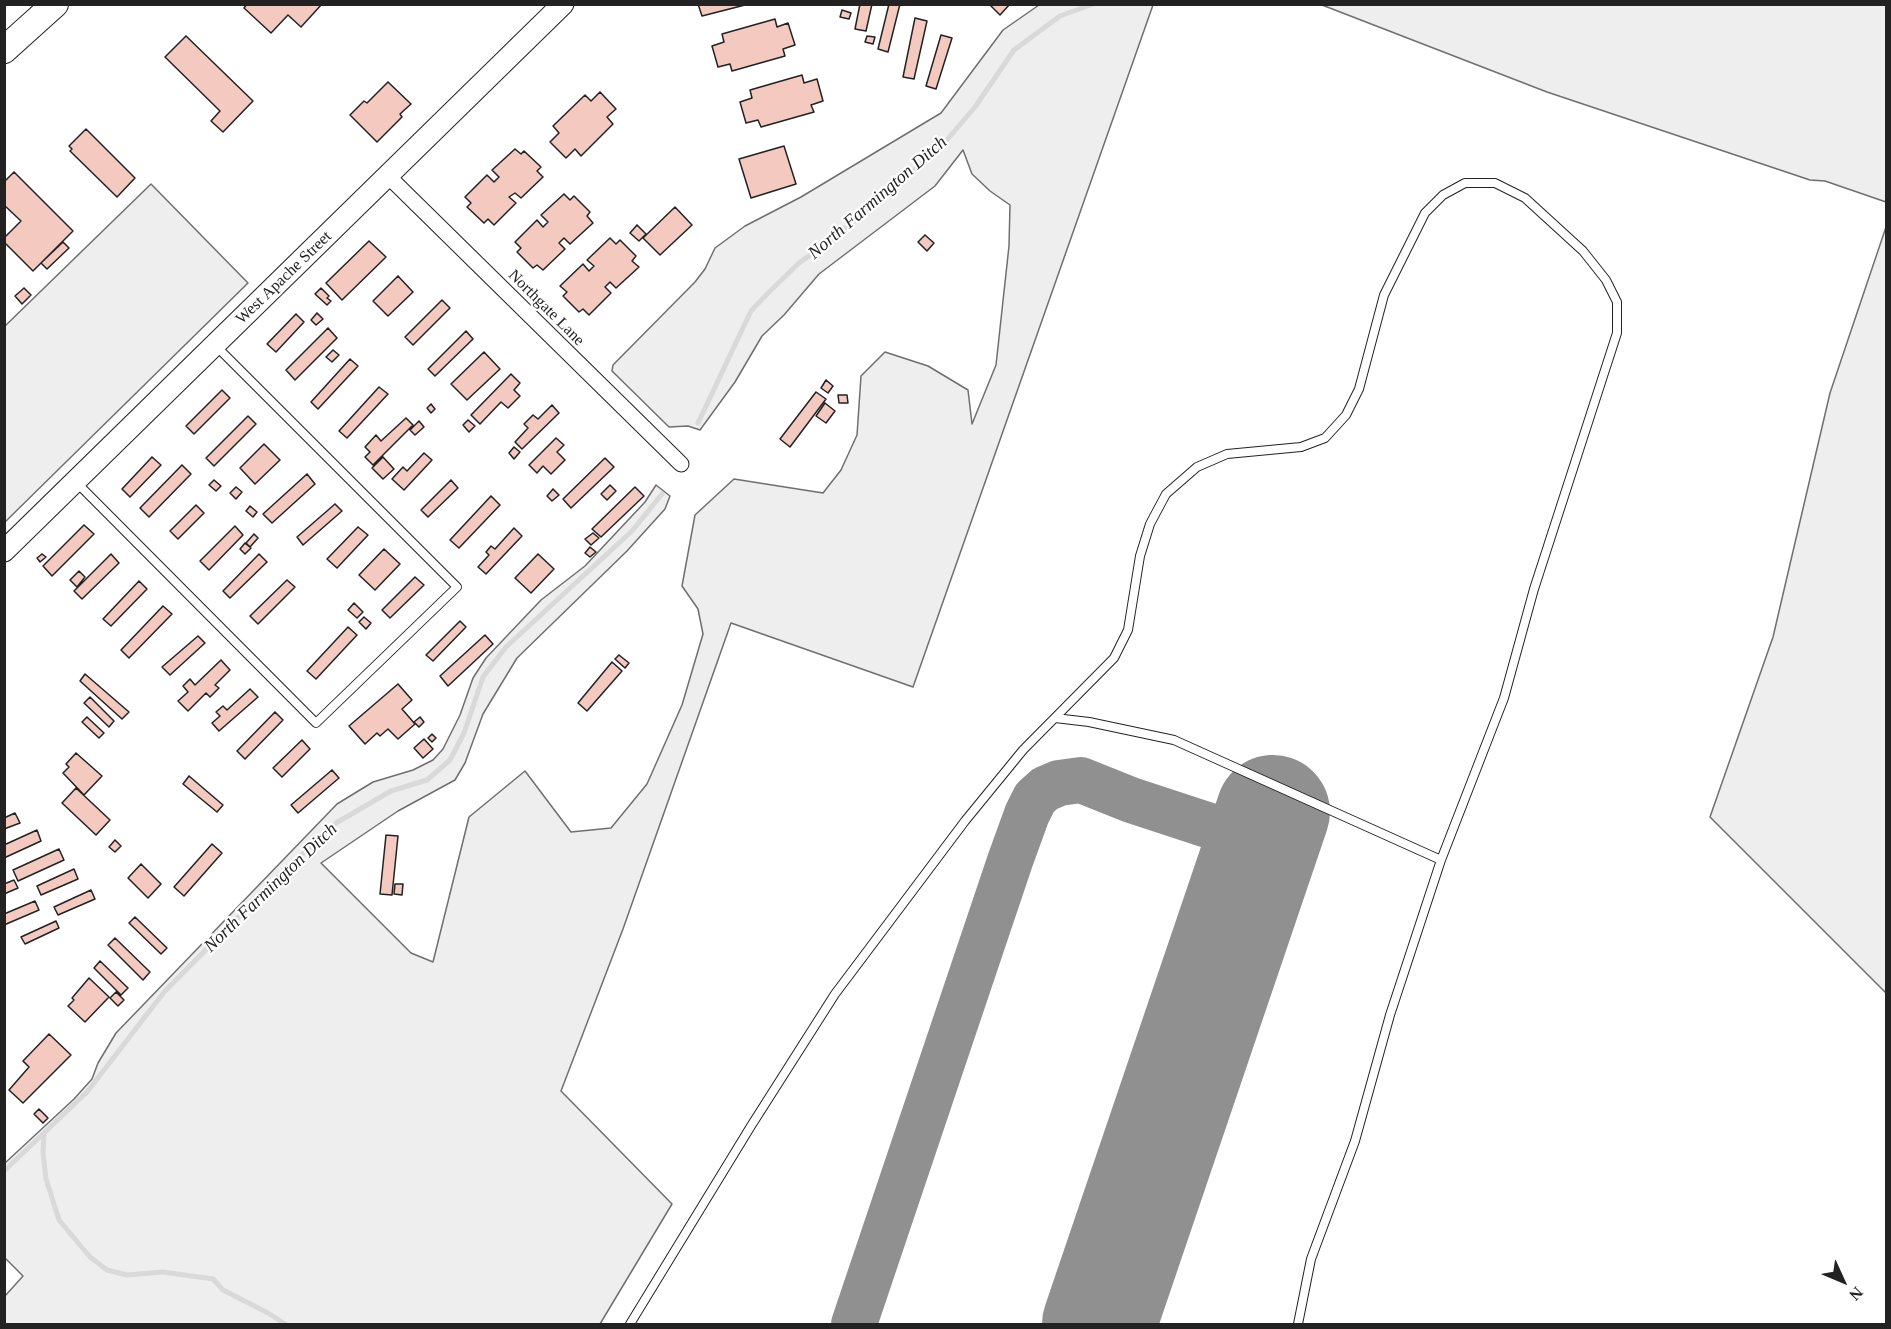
<!DOCTYPE html>
<html>
<head>
<meta charset="utf-8">
<style>
	body { margin:0 }
	#map { position:relative; width:1891px; height:1329px; overflow:hidden; background:#fff; font-family:Georgia,serif }
	canvas { display:block }
	.frame { position:absolute; inset:0; border:6px solid #222; pointer-events:none }
	.north { position:absolute; left:1813px; top:1251px; width:60px; height:60px; -webkit-text-stroke:4px #fff; paint-order:stroke; rotate:134deg; font-size:16px; font-weight:700; line-height:24px; text-align:center; color:#222 }
	.north::after { content:''; display:block; margin:auto; width:21px; height:27px; background:#222; clip-path:polygon(50% 0,100% 100%,50% 72%,0 100%) }
</style>
</head>
<body>
<div id="map">
<canvas width="1891" height="1329"></canvas>
<div class="frame"></div>
<div class="north">N</div>
</div>
<script>
const g = document.querySelector('canvas').getContext('2d');
g.lineJoin = 'round';
function fillPath(path, color) { g.fillStyle = color; g.fill(path, 'evenodd'); }
const poly = rows => new Path2D(rows.map(r => 'M' + r).join(''));
function trace(path, color, width, dash) { g.strokeStyle = color; g.lineWidth = width; g.lineCap = dash ? 'butt' : 'round'; g.setLineDash(dash || []); g.stroke(path); }
function drawText(font, color, halo, rows, align = 'center') {
  g.font = font + ' Georgia,serif'; g.lineWidth = 4.5; g.setLineDash([]); g.textBaseline = 'middle'; g.strokeStyle = halo; g.fillStyle = color; for (const [text, x, y, turn = 0] of rows) {
    g.save(); g.translate(x, y); g.rotate((+turn || 0) * Math.PI / 180); g.textAlign = isNaN(turn) ? turn : align; if (halo) g.strokeText(text, 0, 0); g.fillText(text, 0, 0); g.restore();
  }
}
const green = poly([
	[1039,5,1153,5,913,687,731,623,623,929,561,1091,672,1204,600,1324,5,1324,5,1296,23,1276,5,1258,5,1163,74,1099,92,1079,98,1063,116,1033,337,804,373,782,413,770,433,760,443,749,460,715,473,678,486,658,541,600,585,566,645,502,656,485,670,496,665,509,627,551,517,658,483,714,465,763,455,780,398,811,321,863,411,953,433,962,469,817,525,771,571,832,611,828,647,784,682,705,703,634,698,609,682,586,695,515,734,479,823,493,841,470,857,435,861,376,885,352,928,366,968,390,972,424,996,365,1009,246,1010,205,990,191,972,174,963,150,935,186,819,274,784,315,762,336,735,382,700,430,688,426,669,427,612,371,613,365,695,282,705,269,715,248,745,226,801,197,941,113,1003,30,1039,5],
	[1322,5,1886,5,1886,202,1825,181,1810,180,1547,92,1322,5],
	[151,184,248,283,5,522,5,326,151,184],
	[1886,227,1886,993,1710,817,1773,637,1830,393,1886,227]
]);
const stream = poly([
	[698,423,751,311,767,294,799,263,834,238,922,164,946,141,975,107,1014,50,1060,16,1093,4],
	[44,1135,43,1153,46,1179,59,1220,90,1257,107,1270,127,1275,163,1272,213,1279,223,1290,268,1313,285,1324],
	[4,1171,87,1092,165,991,282,873,336,823,391,791,427,780,450,760,464,733,483,677,506,647,632,531,662,494]
]);
const taxiway = poly([
	[854,1324,1010,861,1027,814,1035,798,1045,789,1059,783,1081,780,1131,800,1262,843]
]);
const runway = poly([
	[1099,1324,1273,812]
]);
const building = poly([
	[247,4,322,4,301,27,288,15,271,33,244,8,247,4],
	[698,4,745,4,745,5,702,16,698,4],
	[860,4,872,4,866,31,855,29,860,4],
	[889,4,900,4,888,52,878,49,889,4],
	[989,4,1010,4,1000,15,989,4],
	[842,10,851,13,849,19,840,17,842,10],
	[915,18,927,21,914,79,903,77,915,18],
	[775,19,777,27,788,23,795,45,783,49,785,56,732,71,730,64,718,67,712,46,724,42,722,34,775,19],
	[941,35,952,38,936,89,926,86,941,35],
	[186,36,253,101,223,132,211,121,220,111,165,57,186,36],
	[867,36,875,37,873,44,865,42,867,36],
	[802,75,804,83,817,79,823,101,811,105,814,112,761,127,758,120,746,123,740,102,752,98,750,90,802,75],
	[388,82,411,104,400,114,402,117,377,142,350,115,364,101,367,103,388,82],
	[600,92,616,109,607,117,613,124,581,156,575,149,566,158,550,142,559,133,553,126,585,95,591,101,600,92],
	[86,129,135,178,117,197,70,151,72,149,69,146,86,129],
	[784,146,796,184,751,198,739,159,784,146],
	[515,149,521,154,524,151,541,167,537,171,543,177,521,198,515,193,509,197,516,203,494,225,488,219,484,223,467,207,471,203,465,197,487,175,494,182,499,177,492,170,515,149],
	[14,172,73,231,33,271,4,242,4,238,21,221,4,205,4,182,14,172],
	[564,194,570,200,574,196,590,212,587,216,593,223,570,244,564,238,559,243,565,249,543,270,537,265,533,268,517,252,521,248,515,242,537,220,543,227,548,222,541,215,564,194],
	[675,207,692,225,660,255,643,238,675,207],
	[637,225,646,234,639,241,630,233,637,225],
	[925,235,934,243,927,251,918,242,925,235],
	[610,238,616,244,620,240,636,256,632,261,639,267,616,288,610,282,605,287,611,293,589,315,583,309,579,312,563,296,567,292,560,286,583,264,589,271,594,266,587,260,610,238],
	[369,241,386,257,342,300,326,283,369,241],
	[63,242,69,248,47,269,41,263,63,242],
	[398,276,413,292,388,316,373,301,398,276],
	[24,288,31,295,22,304,15,296,24,288],
	[321,288,329,296,327,298,331,301,327,305,315,294,321,288],
	[442,300,450,308,413,345,405,337,442,300],
	[317,313,323,319,316,325,311,320,317,313],
	[296,314,304,322,276,352,267,344,296,314],
	[328,328,337,338,295,380,286,370,328,328],
	[466,331,473,339,435,376,428,369,466,331],
	[333,350,339,355,332,362,326,357,333,350],
	[484,352,500,369,467,400,451,384,484,352],
	[350,359,358,366,318,409,311,402,350,359],
	[511,374,520,383,514,390,520,396,508,408,501,402,480,424,471,415,511,374],
	[826,380,833,386,828,393,821,388,826,380],
	[379,387,388,394,347,438,339,431,379,387],
	[222,390,230,398,194,434,186,426,222,390],
	[816,392,826,399,790,447,780,439,816,392],
	[838,395,847,395,848,403,839,403,838,395],
	[825,403,835,411,826,423,816,416,825,403],
	[431,404,435,409,431,413,427,408,431,404],
	[552,405,559,413,522,449,515,442,528,428,524,424,533,415,538,419,552,405],
	[248,416,256,424,214,466,206,458,248,416],
	[406,418,413,425,373,465,365,457,370,452,365,447,376,435,381,441,406,418],
	[468,420,475,426,469,432,463,425,468,420],
	[419,421,424,427,415,435,410,430,419,421],
	[556,438,564,445,557,452,565,460,551,474,543,466,537,473,529,465,556,438],
	[264,444,280,460,255,484,240,468,264,444],
	[514,447,520,452,514,459,509,453,514,447],
	[424,453,432,460,404,490,392,479,403,467,407,471,424,453],
	[152,457,161,465,130,497,122,489,152,457],
	[383,457,394,469,383,479,372,468,383,457],
	[605,458,614,467,571,508,563,499,605,458],
	[182,465,191,474,149,517,140,508,182,465],
	[307,474,315,484,272,523,263,514,307,474],
	[214,480,221,486,216,491,209,485,214,480],
	[451,480,458,488,428,517,421,510,451,480],
	[610,485,616,491,607,500,601,494,610,485],
	[236,487,242,492,236,499,230,493,236,487],
	[635,487,644,496,601,537,592,529,635,487],
	[553,489,559,495,552,501,547,496,553,489],
	[491,496,500,505,459,548,450,540,491,496],
	[335,504,342,511,303,545,297,537,335,504],
	[196,505,204,513,178,539,170,531,196,505],
	[250,506,257,512,253,517,246,511,250,506],
	[84,525,94,534,52,576,43,566,84,525],
	[235,526,243,535,209,570,200,561,235,526],
	[358,527,368,535,337,568,327,559,358,527],
	[514,528,522,536,486,574,478,567,489,555,486,552,491,546,495,549,514,528],
	[593,533,599,538,591,545,585,539,593,533],
	[254,534,258,538,250,547,246,543,254,534],
	[245,543,251,548,245,554,240,549,245,543],
	[590,547,596,552,590,557,585,553,590,547],
	[384,549,400,564,375,590,359,575,384,549],
	[42,554,46,557,40,562,37,558,42,554],
	[111,554,119,563,82,599,74,591,111,554],
	[259,554,267,562,230,598,223,591,259,554],
	[538,554,554,569,531,593,515,578,538,554],
	[79,571,85,577,77,587,70,580,79,571],
	[415,577,424,585,390,618,382,610,415,577],
	[287,580,295,587,258,624,250,616,287,580],
	[139,581,147,589,111,626,103,619,139,581],
	[354,603,363,612,357,618,348,610,354,603],
	[163,606,172,614,129,658,121,650,163,606],
	[364,617,371,623,366,629,359,622,364,617],
	[460,621,466,627,433,661,426,655,460,621],
	[348,627,357,635,316,679,307,671,348,627],
	[485,635,493,644,448,686,440,676,485,635],
	[198,636,205,643,170,675,162,667,198,636],
	[619,655,629,663,625,668,615,659,619,655],
	[221,660,230,670,215,685,219,688,210,697,206,693,188,711,178,701,188,692,183,686,190,679,195,685,221,660],
	[612,662,622,671,587,711,578,703,612,662],
	[85,674,129,712,122,719,80,681,85,674],
	[398,684,412,700,402,709,415,724,398,739,388,729,380,736,377,733,365,744,349,726,398,684],
	[250,689,258,697,219,731,212,723,220,716,216,712,223,706,227,710,250,689],
	[90,697,114,721,109,727,84,703,90,697],
	[275,712,283,720,245,759,237,751,275,712],
	[87,717,104,733,99,738,82,722,87,717],
	[420,717,424,722,419,727,414,722,420,717],
	[432,734,436,738,432,742,428,738,432,734],
	[424,739,433,749,423,758,414,748,424,739],
	[302,740,310,749,282,777,273,768,302,740],
	[76,753,102,776,84,795,63,773,69,767,66,764,76,753],
	[332,770,339,778,298,813,291,805,332,770],
	[189,776,223,805,217,812,183,784,189,776],
	[76,788,110,820,96,835,62,803,76,788],
	[15,813,20,823,4,829,4,818,15,813],
	[37,830,41,841,4,858,4,845,37,830],
	[386,835,398,836,392,895,380,894,386,835],
	[115,840,121,846,115,852,109,847,115,840],
	[212,844,222,853,184,896,174,887,212,844],
	[59,849,64,860,18,881,13,870,59,849],
	[141,864,161,884,148,898,128,878,141,864],
	[74,869,78,879,41,895,37,886,74,869],
	[14,880,18,888,4,894,4,884,14,880],
	[395,884,403,884,402,895,394,894,395,884],
	[91,890,95,899,58,915,54,907,91,890],
	[35,901,39,910,4,925,4,914,35,901],
	[135,917,167,948,161,954,129,923,135,917],
	[56,921,59,928,25,944,21,937,56,921],
	[115,938,150,972,143,980,108,945,115,938],
	[100,961,128,988,121,995,94,968,100,961],
	[89,978,109,997,85,1022,68,1006,74,1000,72,998,89,978],
	[116,992,124,1000,118,1006,110,998,116,992],
	[49,1034,71,1055,23,1103,9,1090,29,1067,23,1061,49,1034],
	[39,1109,48,1118,43,1123,34,1114,39,1109]
]);
const service = poly([
	[77,483,316,723,457,587,216,346],
	[1055,718,1089,722,1174,740,1441,860],
	[630,1324,751,1126,835,994,965,821,1023,750,1114,658,1128,630,1140,556,1150,524,1166,494,1197,467,1227,454,1301,447,1325,438,1346,415,1359,389,1384,295,1425,213,1443,195,1465,183,1495,183,1525,198,1583,251,1606,280,1617,302,1617,333,1534,589,1504,698,1441,860,1390,1015,1355,1141,1311,1259,1298,1324]
]);
const minor = poly([
	[388,176,681,464]
]);
const secondary = poly([
	[4,551,563,4]
]);
const trunk = poly([
	[4,50,55,4]
]);
const streetNames = [
	["West Apache Street",284,278,-44],
	["Northgate Lane",546,308,45]
];
const waterNames = [
	["North Farmington Ditch",878,198,-41],
	["North Farmington Ditch",271,888,-44]
];
fillPath(green, '#eee');
trace(green, '#6f6f6f', 1.5);
trace(stream, '#d9d9d9', 5);
trace(taxiway, '#909090', 46);
trace(runway, '#909090', 114);
fillPath(building, '#f3c9c0');
trace(building, '#222', 1.5);
trace(service, '#222', 10);
trace(minor, '#222', 17);
trace(secondary, '#222', 23);
trace(trunk, '#222', 28);
trace(service, '#fff', 8);
trace(minor, '#fff', 15);
trace(secondary, '#fff', 21);
trace(trunk, '#fff', 26);
drawText('16px', '#222', '#fff', streetNames);
drawText('italic 18px', '#222', '#fff', waterNames);
</script>
</body>
</html>
